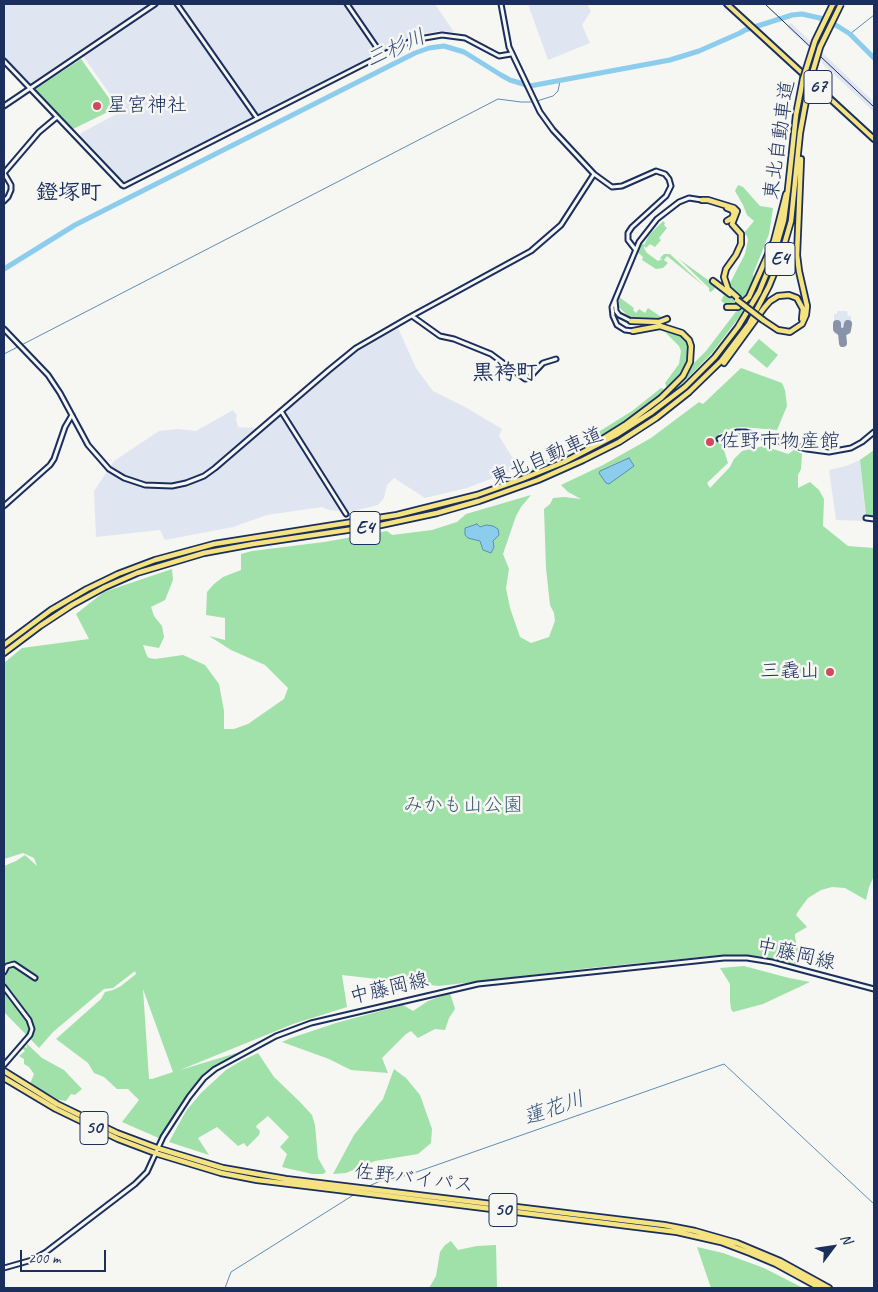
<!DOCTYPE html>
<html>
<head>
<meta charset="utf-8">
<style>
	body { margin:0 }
	#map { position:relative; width:878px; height:1292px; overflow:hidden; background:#f6f6f2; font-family:Caveat,sans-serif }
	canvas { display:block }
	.frame { position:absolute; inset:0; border:5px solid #1b2f5e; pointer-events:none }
	.north { position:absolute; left:808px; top:1222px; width:50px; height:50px; -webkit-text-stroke:4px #f6f6f2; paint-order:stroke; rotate:59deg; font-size:14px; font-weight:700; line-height:20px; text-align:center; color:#1b2f5e }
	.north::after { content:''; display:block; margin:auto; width:18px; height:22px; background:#1b2f5e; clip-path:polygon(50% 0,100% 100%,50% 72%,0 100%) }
	.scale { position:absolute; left:20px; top:1250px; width:86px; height:22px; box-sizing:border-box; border:2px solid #1b2f5e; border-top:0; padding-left:6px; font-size:15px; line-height:18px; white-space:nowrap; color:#1b2f5e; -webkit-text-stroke:4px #f6f6f2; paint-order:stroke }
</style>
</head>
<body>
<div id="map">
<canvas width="878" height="1292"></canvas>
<div class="frame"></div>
<div class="north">N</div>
<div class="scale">200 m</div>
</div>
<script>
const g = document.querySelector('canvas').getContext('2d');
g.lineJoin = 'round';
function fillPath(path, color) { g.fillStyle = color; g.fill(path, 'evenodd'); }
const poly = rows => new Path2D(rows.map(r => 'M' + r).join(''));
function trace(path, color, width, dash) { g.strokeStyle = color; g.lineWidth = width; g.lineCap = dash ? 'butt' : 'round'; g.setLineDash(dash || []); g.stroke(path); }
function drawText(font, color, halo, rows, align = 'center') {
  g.font = font + ' Caveat,"Klee One",sans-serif'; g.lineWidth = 5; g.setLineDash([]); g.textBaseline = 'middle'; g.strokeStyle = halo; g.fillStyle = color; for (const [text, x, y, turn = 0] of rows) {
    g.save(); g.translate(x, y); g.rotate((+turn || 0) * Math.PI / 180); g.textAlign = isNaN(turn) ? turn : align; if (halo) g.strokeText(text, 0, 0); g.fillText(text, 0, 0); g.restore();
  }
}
const built = poly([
	[4,4,435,4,454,32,439,31,413,36,123,183,80,137,81,133,122,111,80,52,30,85,4,57],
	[528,4,587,4,591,11,582,25,590,43,548,60],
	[791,23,874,102,874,112,823,64,820,58,788,28,788,26],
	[837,311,847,311,848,316,851,316,851,334,834,334,834,314,837,314],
	[398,328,416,368,433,391,465,407,502,429,499,436,519,468,467,488,425,498,394,478,387,485,384,498,378,505,349,512,329,510,322,507,267,515,233,527,165,540,160,530,96,537,94,491,114,461,159,431,178,429,196,431,233,410,237,416,236,419,238,427,256,428,262,432,347,357],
	[860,460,866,521,836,520,829,470,846,466]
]);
const green = poly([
	[81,59,116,108,73,129,34,90],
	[738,185,743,187,760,206,773,208,769,234,753,274,754,278,748,294,737,306,727,305,721,301,724,295,715,288,711,292,709,291,709,288,679,259,737,301,729,285,745,254,748,240,747,236,744,233,754,221,747,215,743,205,735,191],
	[663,221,665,223,664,225,667,228,659,238,661,240,655,247,650,244,646,248,644,246,644,248,647,253,658,261,662,259,660,258,664,254,670,254,704,286,667,256,664,260,668,263,663,268,656,269,642,260,643,257,636,251,642,243,644,245,649,235],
	[769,258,753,295,740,316,712,353,681,385,641,416,706,351,738,309,752,293],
	[619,297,634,308,633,310,636,313,639,309,645,313,648,308,664,319,658,320,630,318,619,307],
	[665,332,680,336,689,344,689,359,677,380,643,409,607,434,572,453,532,471,532,466,573,448,632,411,661,388,665,390,667,388,665,383,679,364,681,351,679,346],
	[759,339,778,355,767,368,748,352],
	[741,368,782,383,785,390,787,406,777,430,742,427,733,428,719,434,728,463,707,483,710,488,730,467,734,459,742,451,764,446,788,454,794,450,802,454,801,469,798,475,798,488,810,482,819,490,824,499,823,526,848,546,874,548,874,876,869,887,866,900,845,888,832,887,821,890,808,898,799,910,796,915,807,927,795,934,795,938,800,954,810,951,812,952,811,964,798,959,798,965,747,955,710,956,590,968,439,986,342,975,347,1007,293,1024,180,1070,240,1052,214,1069,191,1091,171,1119,161,1139,122,1122,139,1100,128,1089,117,1089,104,1077,94,1073,88,1063,56,1039,101,999,105,992,113,990,121,986,136,974,135,971,113,988,104,989,53,1032,39,1048,4,1012,4,866,16,861,25,855,37,866,34,858,23,853,4,859,4,663,22,648,89,639,76,614,104,592,172,569,173,580,165,600,151,607,154,616,162,626,164,637,159,648,143,645,147,656,149,658,155,659,183,655,205,665,219,684,224,711,224,729,234,729,248,724,284,699,288,688,265,665,231,650,209,636,225,640,225,618,206,615,207,592,214,584,223,577,241,570,241,554,252,551,324,542,387,531,392,535,432,530,457,522,466,514,531,495,521,507,516,516,503,554,509,569,506,588,510,608,520,637,531,643,549,637,555,621,554,613,550,605,546,568,544,509,550,504,553,498,564,497,581,499,568,492,561,485,603,465,651,438,699,402,703,404],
	[143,989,173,1072,152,1079,149,1079],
	[874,450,874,517,866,516,860,460],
	[744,966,789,978,810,982,763,1004,733,1012,731,1009,730,1001,730,984,720,968],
	[450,993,455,1009,449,1018,445,1030,435,1029,418,1038,411,1031,406,1034,382,1058,388,1073,351,1070,329,1059,282,1042,291,1038,336,1023,403,1005,413,1011,428,1001],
	[26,1043,42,1058,64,1070,82,1089,75,1095,71,1094,66,1101,59,1100,30,1084,34,1074,29,1067,24,1064,24,1059,19,1056,25,1051,22,1048,23,1046,27,1048],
	[258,1053,274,1077,300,1102,312,1115,315,1125,318,1158,326,1172,323,1174,312,1174,282,1167,287,1154,280,1147,289,1137,268,1116,257,1125,256,1127,260,1131,259,1135,247,1147,244,1143,238,1146,217,1127,198,1138,209,1155,169,1142,186,1111,201,1093,226,1070,241,1061],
	[394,1069,406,1078,420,1095,432,1129,431,1143,418,1154,375,1161,346,1173,333,1174,354,1135,383,1099],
	[451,1241,458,1250,477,1246,496,1245,497,1288,429,1288,436,1276,440,1252,445,1245],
	[697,1247,723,1253,764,1268,801,1287,711,1288]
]);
const water = poly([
	[629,458,634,466,609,484,606,483,599,473,600,471,629,458],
	[477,524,480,527,486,525,493,526,498,529,499,535,493,541,494,547,491,553,483,550,480,541,468,538,465,535,465,528,477,524]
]);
const stream = poly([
	[850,34,874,15],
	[537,101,553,96,558,91,560,81],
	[4,354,498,99,521,102,531,102],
	[367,1187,380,1181,408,1175,724,1064,874,1204],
	[225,1288,231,1272,355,1194]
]);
const river = poly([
	[4,269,75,225,415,53,429,48,444,46,464,52,501,75,510,80,530,86,670,60,699,51,740,33,745,30,792,15,802,14,824,19,839,27,850,34,874,58]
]);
const taxiway = poly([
	[837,324,837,329,842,333,843,343],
	[842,333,847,330,848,324]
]);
const secondary = poly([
	[177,4,257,118],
	[501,4,509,47,540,112,553,130,594,174,612,187,622,186,656,171,665,174,669,179,671,186,666,196,632,227,628,233,628,240,635,249],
	[382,55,413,40,442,35,465,38,499,56,511,54],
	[4,61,122,185,124,186,382,55,347,4],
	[4,106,155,4],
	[4,173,39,132,57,117],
	[4,201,8,197,11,190,11,185,4,173],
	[615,300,616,311,619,315,631,321],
	[412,316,440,336,454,339,491,354,525,379,529,378,543,363,556,359],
	[4,329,48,375,60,393,88,445,109,469,124,478,145,485,172,486,186,483,204,476,215,468,329,370,356,348,408,318,531,251,561,225,594,174],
	[633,331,625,330,617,325,613,316,612,307,639,242,657,219,679,202,689,198,702,200],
	[281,411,346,514],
	[719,439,737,432,745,432,807,449,829,452,851,448,862,442,874,432],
	[4,506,50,465,54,459,65,427,72,415],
	[866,518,874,519],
	[4,972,7,966,14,964,35,978],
	[4,987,29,1020,32,1029,30,1035,4,1065],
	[4,1268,32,1260,46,1252,135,1184,147,1172,163,1137,189,1097,204,1078,215,1069,276,1036,311,1023,478,984,724,958,747,958,772,962,874,989]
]);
const primary = poly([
	[727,4,874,139]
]);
const highway = poly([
	[702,200,708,200,734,208,737,211,732,224,741,234,741,244,736,255,726,269,724,277,728,289,738,298],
	[727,221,732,218,734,214,732,210,727,208],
	[713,281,730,294],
	[727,307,738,307,749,297,774,241,786,194],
	[763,320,778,330,790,332,802,324,806,315,807,306,799,271,797,255,801,159],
	[631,321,659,322,667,319],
	[724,363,764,308,770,301,778,296,789,295,797,298,803,309,802,319],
	[593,445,625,425,661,398,683,376,690,362,691,346,689,340,682,333,660,326,633,331],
	[4,645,51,610,87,589,118,574,155,560,214,544,397,515,477,495,522,479,564,462,616,435,652,412,685,387,715,357,738,327,759,292,773,258,784,220,788,189,796,115,803,79],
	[4,653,40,626,72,605,105,587,137,573,204,553,253,544,381,525,437,513,479,501,538,480,583,460,619,442,656,418,689,392,721,361,749,324,769,286,780,259,791,221,800,133,809,84],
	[4,1071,57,1104,117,1133,157,1148,223,1168,286,1179,664,1225,695,1231,737,1243,780,1261,829,1288],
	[4,1078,56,1109,118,1139,155,1153,221,1173,257,1180,339,1190,677,1232,721,1242,750,1253,776,1264,820,1288]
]);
const rail = poly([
	[765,4,874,107]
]);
const highwayBridge = poly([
	[803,79,815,41,833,4],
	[809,84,820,47,841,4],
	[737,300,763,320]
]);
const markers = [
	[97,106,5,"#d1495b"],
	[710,442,5,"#d1495b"],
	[830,672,5,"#d1495b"]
];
const shields = [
	[818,87,28],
	[780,259,30],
	[365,528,30],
	[94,1128,28],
	[503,1210,28]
];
const shieldNames = [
	["67",818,87],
	["E4",780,259],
	["E4",365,528],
	["50",94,1128],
	["50",503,1210]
];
const poiNames = [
	["星宮神社",107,106],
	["佐野市物産館",720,442],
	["三毳山",820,672,"right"]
];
const streetNames = [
	["東北自動車道",780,140,-82],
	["東北自動車道",547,457,-23],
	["中藤岡線",796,955,13],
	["中藤岡線",389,989,-13],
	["佐野バイパス",414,1179,7]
];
const parkNames = [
	["みかも山公園",463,806]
];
const waterNames = [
	["三杉川",396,49,-24],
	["蓮花川",554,1109,-19]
];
const quarterNames = [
	["鐙塚町",69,193],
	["黒袴町",505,373]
];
fillPath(built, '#e0e6f1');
fillPath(green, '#a0e0a9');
fillPath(water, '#8ccced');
trace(water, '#5f8db4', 1);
trace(stream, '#5f8db4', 1);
trace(river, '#8ccced', 5);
trace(taxiway, '#8892a8', 8);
trace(secondary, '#1b2f5e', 7);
trace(primary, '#1b2f5e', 8);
trace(highway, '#1b2f5e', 8);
trace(secondary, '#f6f6f2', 3);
trace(primary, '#f5e382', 4);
trace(highway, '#f5e382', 4.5);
trace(rail, '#1b2f5e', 1);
trace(highwayBridge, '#1b2f5e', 8, []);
trace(highwayBridge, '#f5e382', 4.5);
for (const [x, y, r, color] of markers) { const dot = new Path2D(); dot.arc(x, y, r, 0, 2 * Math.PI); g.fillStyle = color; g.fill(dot); trace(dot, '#f6f6f2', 2); }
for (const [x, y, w] of shields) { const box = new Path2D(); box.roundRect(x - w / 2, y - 16.5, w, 33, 4); g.fillStyle = '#f6f6f2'; g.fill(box); trace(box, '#1b2f5e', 1); }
drawText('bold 19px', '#1b2f5e', null, shieldNames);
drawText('20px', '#1b2f5e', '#f6f6f2', poiNames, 'left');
drawText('20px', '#1b2f5e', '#f6f6f2', streetNames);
drawText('20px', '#3c5b71', '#f6f6f2', parkNames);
drawText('italic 21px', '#375682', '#f6f6f2', waterNames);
drawText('bold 22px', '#1b2f5e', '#f6f6f2', quarterNames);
</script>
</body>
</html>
